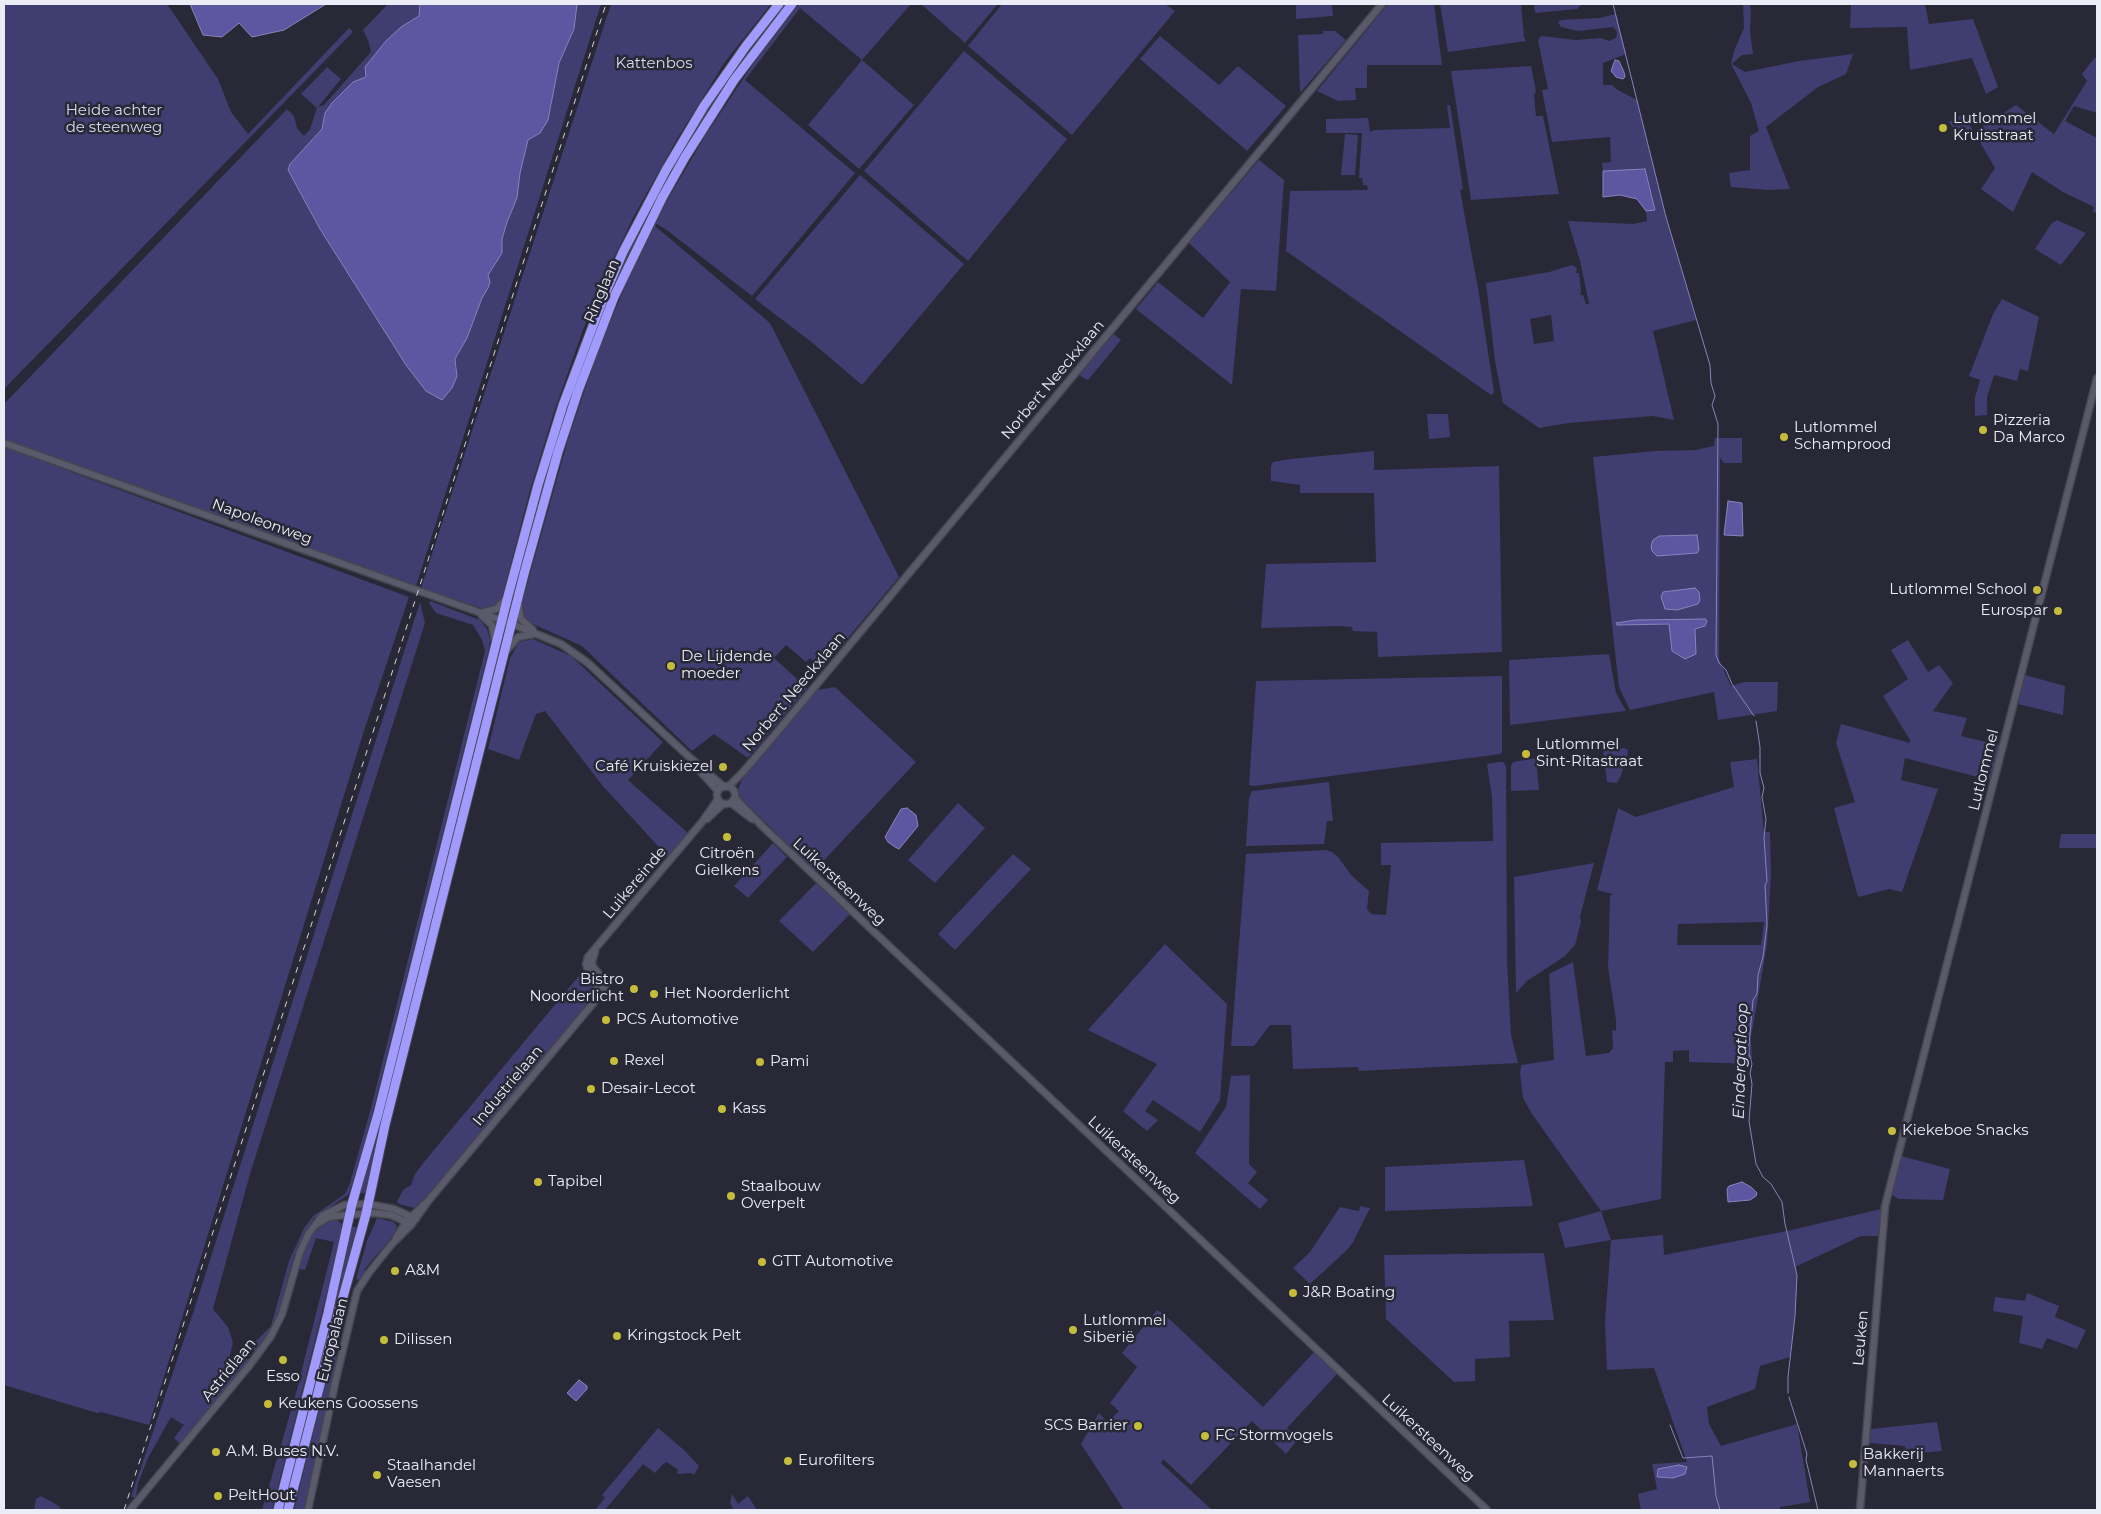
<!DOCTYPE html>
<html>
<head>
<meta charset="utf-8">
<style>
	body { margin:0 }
	#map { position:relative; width:2101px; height:1514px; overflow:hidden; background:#282836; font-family:Montserrat,sans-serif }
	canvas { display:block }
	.frame { position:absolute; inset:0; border:5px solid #ececf6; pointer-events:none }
</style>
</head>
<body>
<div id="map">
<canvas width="2101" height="1514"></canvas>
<div class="frame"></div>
</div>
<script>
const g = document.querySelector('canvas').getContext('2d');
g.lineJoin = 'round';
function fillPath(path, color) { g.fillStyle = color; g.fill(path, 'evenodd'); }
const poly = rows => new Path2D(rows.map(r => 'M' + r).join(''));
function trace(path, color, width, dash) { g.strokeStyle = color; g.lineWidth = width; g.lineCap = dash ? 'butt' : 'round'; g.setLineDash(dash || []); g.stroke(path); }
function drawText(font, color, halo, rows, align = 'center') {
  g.font = font + ' Montserrat,sans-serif'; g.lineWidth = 5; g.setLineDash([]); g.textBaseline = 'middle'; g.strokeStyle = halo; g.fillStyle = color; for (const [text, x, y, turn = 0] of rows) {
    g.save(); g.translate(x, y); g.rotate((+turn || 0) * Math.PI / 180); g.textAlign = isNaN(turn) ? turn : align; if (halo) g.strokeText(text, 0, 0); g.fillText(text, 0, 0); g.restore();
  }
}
const green = poly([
	[4,4,167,4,218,79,231,112,248,134,349,28,353,32,4,389],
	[388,4,420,4,419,16,401,27,386,41,375,57,366,77,325,113,322,129,290,164,288,170,320,229,406,365,426,391,442,399,452,388,457,368,455,359,467,338,482,298,488,288,487,275,502,253,502,239,507,222,517,198,520,173,528,140,540,133,551,109,552,95,559,63,574,29,577,4,601,4,416,586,4,439,4,404,287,109,294,116,297,128,304,136,310,129,317,108,301,94,327,67,341,79,318,107,324,105,371,52,369,43,363,30],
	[611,4,771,4,725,62,677,139,634,216,609,268,583,330,554,412,529,494,502,598,494,606,484,609,421,588],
	[784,4,789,4,734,75,616,285,512,607,511,607,521,566,521,557,558,432,590,339,624,259,653,201,709,106,759,35],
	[799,4,911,4,862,60,914,105,859,169,808,125,862,60,800,8,745,80,855,173,752,296,668,231,657,224,655,226,770,323,899,577,822,669,810,658,806,662,786,645,774,658,807,688,748,758,714,734,692,751,582,646,526,621,522,602,570,433,597,354,629,277,665,204,705,136,755,61],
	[921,4,998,4,965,43],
	[1002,4,1165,4,1175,11,1072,135,968,46],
	[1296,4,1332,4,1333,16,1296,19],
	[1388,4,1434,4,1442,65,1367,65,1367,88,1355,88,1356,100,1338,101,1317,91],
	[1440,4,1521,4,1524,37,1526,41,1448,52],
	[1534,4,1582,4,1577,9,1535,13],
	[1743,4,1750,4,1751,10,1750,32,1753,54,1742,55,1732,64,1745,72,1799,61,1853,54,1846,74,1818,87,1766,127,1790,189,1768,190,1731,187,1729,173,1750,170,1750,136,1759,131,1751,103,1731,64,1734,51,1744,28],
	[1851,4,1925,4,1929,24,1973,19,1998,87,1986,94,1972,58,1910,70,1907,27,1850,28],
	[1616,14,1626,54,1603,63,1603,85,1612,85,1616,89,1637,100,1666,217,1696,320,1653,331,1674,420,1653,416,1569,423,1539,428,1503,403,1495,361,1486,283,1549,272,1572,265,1577,268,1576,273,1579,273,1581,291,1580,295,1583,295,1586,304,1589,304,1580,261,1568,221,1633,224,1647,221,1646,211,1655,209,1645,169,1603,171,1602,163,1611,162,1610,137,1552,142,1542,90,1548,89,1538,40,1541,36,1576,40,1601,38,1609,41,1616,38,1617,32,1613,27,1578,31,1561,27,1558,22,1561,20,1599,18],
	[1551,315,1554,341,1534,344,1530,319],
	[1323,31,1335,31,1346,40,1300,93,1298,35,1323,34],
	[1160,36,1219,85,1238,66,1286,106,1247,151,1140,59],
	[964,51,1067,139,1021,196,1011,187,1021,196,968,261,864,171],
	[2095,57,2097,59,2097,113,2074,106,2065,121,2097,138,2097,213,2093,212,2094,207,2063,192,2032,172,2013,212,1981,189,1995,168,1974,132,1961,140,1949,122,1963,114,1974,132,2016,105,2054,134,2087,81,2082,74],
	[1531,66,1536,91,1534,95,1536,116,1543,116,1559,194,1471,200,1451,71],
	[1447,105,1450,105,1463,189,1460,190,1479,294,1494,391,1493,394,1491,395,1286,251,1290,191,1368,190,1367,185,1363,185,1362,178,1359,178,1362,133,1326,133,1326,119,1368,118,1370,132,1375,130,1450,128],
	[1345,134,1358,135,1355,175,1341,175],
	[1259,160,1284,180,1276,291,1241,289,1232,385,1136,309,1158,282,1203,318,1230,282,1189,243],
	[860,175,964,264,862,385,814,344,755,299],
	[2057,220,2086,233,2061,265,2035,249,2051,224],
	[2002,299,2039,317,2028,371,2020,369,2017,381,1994,375,1987,397,1987,415,1975,416,1975,397,1980,380,1969,376,1993,314],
	[1114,334,1121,340,1088,380,1082,377,1079,374],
	[1427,414,1448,414,1450,437,1429,439],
	[1715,438,1742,438,1742,463,1724,463,1720,458,1719,659,1731,686,1744,682,1778,682,1777,711,1718,720,1714,692,1630,710,1619,687,1593,457,1655,451,1695,450,1714,446],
	[4,447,409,597,363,734,149,1425,101,1412,97,1413,4,1385],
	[1374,451,1374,470,1499,466,1502,652,1378,657,1377,632,1353,631,1352,627,1337,626,1261,628,1266,564,1376,562,1374,493,1300,493,1300,485,1271,481,1271,466,1273,462,1290,459],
	[430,601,480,620,487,629,490,639,489,649,367,1135,349,1194,314,1218,304,1234,294,1255,279,1311,272,1328,259,1348,254,1351,250,1347,271,1326,289,1261,304,1228,313,1216,345,1194,349,1186,371,1108,485,651,482,640,473,625,436,613,429,603],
	[420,602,425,623,250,1174,213,1309,228,1327,233,1343,228,1363,252,1358,223,1394,180,1444,174,1438,184,1425,171,1417,148,1458,138,1483,136,1497,131,1497,193,1313],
	[500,638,502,639,493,677,493,684,368,1193,360,1193],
	[533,639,571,656,663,742,628,780,688,833,668,857,602,785,545,711,536,714,519,760,488,749,510,658,519,642],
	[1908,640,1928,672,1939,665,1953,683,1933,711,1967,718,1961,736,1999,745,1989,780,1905,758,1901,780,1938,789,1902,892,1889,889,1858,897,1834,808,1855,802,1836,743,1841,724,1910,743,1910,740,1883,696,1908,679,1891,650],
	[1609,654,1616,693,1626,711,1510,725,1509,660],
	[2025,675,2065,686,2063,715,2018,704],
	[1502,676,1502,751,1501,754,1254,786,1249,785,1256,681],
	[835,687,916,762,814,871,740,797,738,790,742,779,817,690],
	[1624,748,1628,750,1627,758,1620,778,1617,783,1607,782,1603,751],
	[1536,758,1539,790,1511,791,1511,766,1513,762],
	[1757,759,1764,832,1770,832,1771,874,1767,945,1751,1037,1752,1064,1689,1062,1689,1050,1673,1051,1673,1062,1665,1062,1661,1199,1601,1211,1611,1240,1663,1235,1664,1255,1787,1231,1881,1209,1878,1236,1861,1236,1795,1267,1797,1275,1795,1316,1790,1357,1760,1366,1755,1389,1707,1407,1709,1424,1721,1446,1797,1424,1810,1502,1780,1507,1780,1510,1641,1510,1638,1494,1657,1489,1652,1464,1687,1462,1654,1368,1607,1370,1605,1322,1611,1240,1565,1248,1558,1223,1601,1211,1532,1114,1523,1098,1520,1074,1521,1065,1554,1060,1549,974,1573,962,1586,1056,1609,1053,1613,1048,1612,1030,1616,1031,1616,1020,1608,967,1610,896,1613,894,1597,890,1618,808,1636,817,1734,787,1730,762],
	[1764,922,1761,945,1677,945,1678,924],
	[1499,762,1503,762,1506,766,1507,959,1511,1035,1518,1063,1359,1071,1358,1067,1293,1069,1291,1025,1270,1025,1254,1046,1231,1046,1246,854,1326,850,1332,852,1338,857,1352,876,1369,891,1367,909,1371,914,1386,915,1391,865,1381,865,1381,843,1493,841,1492,797,1487,764],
	[1329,782,1333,821,1327,821,1324,844,1246,846,1249,798,1252,791],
	[958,803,985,828,935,883,908,860],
	[2061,834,2097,834,2097,848,2059,848],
	[773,843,787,857,748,898,734,886],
	[1013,854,1031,869,955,950,938,934],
	[1594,863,1580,917,1581,922,1575,945,1565,956,1527,981,1516,993,1514,877],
	[816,883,850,914,813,952,779,921],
	[1165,944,1227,1004,1220,1100,1200,1132,1153,1100,1145,1111,1158,1120,1147,1131,1123,1111,1157,1064,1088,1030],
	[582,975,588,978,593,992,581,1013,424,1201,414,1208,399,1204,397,1202,403,1190,411,1185,415,1174,424,1162,578,977],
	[1250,1075,1249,1164,1257,1172,1248,1183,1268,1200,1260,1209,1195,1153,1226,1107,1231,1076],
	[1901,1156,1950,1169,1943,1200,1899,1199,1892,1195],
	[1524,1160,1533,1206,1385,1211,1385,1167],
	[1360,1206,1370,1208,1353,1242,1348,1249,1310,1284,1293,1268,1310,1252,1340,1207,1359,1211],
	[377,1218,394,1222,397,1226,396,1232,364,1270,366,1271,359,1280,356,1279,367,1241],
	[331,1219,335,1219,342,1224,336,1257,272,1510,262,1510,296,1393,334,1242,316,1238,305,1270,299,1269,304,1251,312,1234,326,1221],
	[349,1227,357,1227,346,1267,346,1274,286,1510,281,1510],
	[1544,1253,1554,1320,1509,1321,1510,1357,1475,1359,1475,1381,1454,1382,1386,1319,1384,1255],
	[2027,1293,2059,1306,2055,1317,2086,1330,2077,1349,2047,1338,2042,1349,2019,1343,2023,1316,1993,1311,1995,1297,2025,1301],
	[1157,1310,1165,1315,1263,1407,1314,1352,1337,1374,1287,1428,1298,1439,1286,1454,1252,1421,1191,1485,1163,1459,1161,1463,1212,1510,1124,1510,1081,1444,1099,1413,1106,1421,1101,1429,1119,1411,1110,1403,1137,1367,1122,1353],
	[333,1355,338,1356,304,1510,294,1510],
	[1937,1422,1942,1451,1905,1454,1905,1446,1870,1443,1871,1429],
	[658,1428,684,1450,699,1466,694,1475,691,1473,677,1474,678,1470,667,1462,663,1464,655,1473,643,1464,605,1510,595,1510,605,1498,602,1495],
	[732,1494,738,1504,748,1496,757,1510,734,1510,730,1503],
	[41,1496,59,1506,61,1510,34,1510,36,1499]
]);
const water = poly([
	[190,4,326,4,284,30,252,37,239,23,222,37,203,35,190,4],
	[420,4,577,4,574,29,559,63,548,120,540,133,528,140,520,173,517,198,507,222,502,239,502,253,488,275,490,282,488,288,482,298,467,338,455,359,457,376,452,388,442,400,426,391,406,365,320,229,288,170,290,164,322,129,325,113,332,103,353,82,366,77,365,67,386,41,401,27,419,16,420,4],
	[1615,60,1619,61,1624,72,1625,77,1623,79,1616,77,1611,71,1615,60],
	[1645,169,1655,210,1646,211,1637,199,1620,195,1603,197,1603,171,1645,169],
	[1728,501,1742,503,1743,536,1724,535,1728,501],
	[1697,535,1699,550,1697,553,1657,556,1652,551,1651,546,1653,540,1659,536,1697,535],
	[1695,588,1699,592,1700,600,1698,604,1677,610,1665,609,1661,597,1663,592,1695,588],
	[1705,619,1707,621,1705,626,1695,629,1696,654,1685,659,1672,651,1669,624,1617,625,1616,623,1636,620,1705,619],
	[907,808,916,815,918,826,899,849,895,847,888,842,885,837,901,809,907,808],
	[1742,1182,1751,1187,1757,1193,1756,1196,1750,1200,1728,1202,1727,1189,1729,1186,1742,1182],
	[579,1380,587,1386,587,1389,576,1401,567,1393,579,1380],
	[1679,1465,1687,1467,1685,1474,1673,1478,1657,1477,1658,1469,1679,1465]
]);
const stream = poly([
	[1613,4,1666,217,1710,365,1711,383,1715,396,1712,405,1718,424,1716,655,1719,663,1726,670,1732,684,1754,716],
	[1756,721,1760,747,1760,773,1764,788,1762,797,1766,819,1764,838,1767,881,1765,885,1767,925,1763,957,1758,975,1757,994,1753,1000,1749,1044,1749,1054,1752,1064,1750,1073,1752,1084,1749,1121,1756,1164,1763,1177,1771,1184,1782,1202,1785,1224,1797,1275,1795,1316,1788,1377,1788,1393],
	[1789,1397,1807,1454,1806,1460,1818,1510],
	[1670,1425,1683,1458,1712,1456,1716,1496,1720,1510]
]);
const secondary = poly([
	[4,443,512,624,561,644,588,663,687,755,724,787],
	[518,603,521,619,533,630],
	[481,613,496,609,506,599],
	[482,616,492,625,495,641],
	[506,651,518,637,534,634],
	[697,768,718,791],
	'717 795a9 9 0 1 1 18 0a9 9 0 1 1-18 0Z',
	[728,787,743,772,778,731,1382,4],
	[735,798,763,827,1487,1510],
	[731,803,752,819],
	[707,819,723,804],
	[595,952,592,962,593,967,604,980,605,989],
	[605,989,595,985,591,979,586,964,588,957,702,822,718,799],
	[317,1224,329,1217,335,1216,373,1213,391,1215,408,1223],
	[396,1238,406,1222,429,1200,605,989],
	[130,1510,249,1366,271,1336,282,1314,300,1252,309,1233,322,1216,344,1205,368,1204,394,1209,416,1219],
	[308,1510,336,1379,357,1291,368,1274,391,1245,411,1225,429,1200],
	[1860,1510,1885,1206,2097,378]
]);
const highway = poly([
	[278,1510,328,1313,352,1204,378,1114,508,596,538,485,563,405,605,294,623,252,666,170,704,106,746,46,779,4],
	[288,1510,335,1326,366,1214,385,1125,524,574,558,452,578,391,614,297,662,198,685,157,734,80,792,4]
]);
const rail = poly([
	[124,1510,606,4]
]);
const markers = [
	[1943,128,5,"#c6bc3c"],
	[1983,430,5,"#c6bc3c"],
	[1784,437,5,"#c6bc3c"],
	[2037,590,5,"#c6bc3c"],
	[2058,611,5,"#c6bc3c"],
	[671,666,5,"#c6bc3c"],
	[1526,754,5,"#c6bc3c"],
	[723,767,5,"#c6bc3c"],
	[727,837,5,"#c6bc3c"],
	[634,989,5,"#c6bc3c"],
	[654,994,5,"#c6bc3c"],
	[606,1020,5,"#c6bc3c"],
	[614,1061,5,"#c6bc3c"],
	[760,1062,5,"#c6bc3c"],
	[591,1089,5,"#c6bc3c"],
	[722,1109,5,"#c6bc3c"],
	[1892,1131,5,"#c6bc3c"],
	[538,1182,5,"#c6bc3c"],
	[731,1196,5,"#c6bc3c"],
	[762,1262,5,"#c6bc3c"],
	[395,1271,5,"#c6bc3c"],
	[1293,1293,5,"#c6bc3c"],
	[1073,1330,5,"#c6bc3c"],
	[617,1336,5,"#c6bc3c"],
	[384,1340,5,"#c6bc3c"],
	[283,1360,5,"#c6bc3c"],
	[268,1404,5,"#c6bc3c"],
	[1138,1426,5,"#c6bc3c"],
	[1205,1436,5,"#c6bc3c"],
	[216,1452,5,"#c6bc3c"],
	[788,1461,5,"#c6bc3c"],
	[1853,1464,5,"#c6bc3c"],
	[377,1475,5,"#c6bc3c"],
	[218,1496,5,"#c6bc3c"]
];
const parkNames = [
	["Kattenbos",654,64],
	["Heide achter",114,111],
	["de steenweg",114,128]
];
const poiNames = [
	["Lutlommel",1953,119],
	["Kruisstraat",1953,136],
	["Pizzeria",1993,421],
	["Da Marco",1993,438],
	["Lutlommel",1794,428],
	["Schamprood",1794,445],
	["Lutlommel School",2027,590,"right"],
	["Eurospar",2048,611,"right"],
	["De Lijdende",681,657],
	["moeder",681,674],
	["Lutlommel",1536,745],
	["Sint-Ritastraat",1536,762],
	["Café Kruiskiezel",713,767,"right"],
	["Citroën",727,854,"center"],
	["Gielkens",727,871,"center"],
	["Bistro",624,980,"right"],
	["Noorderlicht",624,997,"right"],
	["Het Noorderlicht",664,994],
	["PCS Automotive",616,1020],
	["Rexel",624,1061],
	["Pami",770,1062],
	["Desair-Lecot",601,1089],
	["Kass",732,1109],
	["Kiekeboe Snacks",1902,1131],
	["Tapibel",548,1182],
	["Staalbouw",741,1187],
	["Overpelt",741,1204],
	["GTT Automotive",772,1262],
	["A&M",405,1271],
	["J&R Boating",1303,1293],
	["Lutlommel",1083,1321],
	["Siberië",1083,1338],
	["Kringstock Pelt",627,1336],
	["Dilissen",394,1340],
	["Esso",283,1377,"center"],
	["Keukens Goossens",278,1404],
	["SCS Barrier",1128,1426,"right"],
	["FC Stormvogels",1215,1436],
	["A.M. Buses N.V.",226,1452],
	["Bakkerij",1863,1455],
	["Mannaerts",1863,1472],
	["Eurofilters",798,1461],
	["Staalhandel",387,1466],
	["Vaesen",387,1483],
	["PeltHout",228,1496]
];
const streetNames = [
	["Ringlaan",602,291,-67],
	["Norbert Neeckxlaan",1053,380,-50],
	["Napoleonweg",262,522,20],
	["Norbert Neeckxlaan",794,692,-50],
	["Lutlommel",1984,770,-76],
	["Luikersteenweg",839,882,43],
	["Luikereinde",635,883,-50],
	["Industrielaan",508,1086,-50],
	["Luikersteenweg",1134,1160,43],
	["Leuken",1861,1338,-85],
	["Europalaan",333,1340,-76],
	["Astridlaan",229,1370,-51],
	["Luikersteenweg",1428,1438,43]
];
const waterNames = [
	["Eindergatloop",1741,1061,-88]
];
fillPath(green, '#403d70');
fillPath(water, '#5d57a2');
trace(water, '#8884bb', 1);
trace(stream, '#8884bb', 1);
trace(secondary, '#464651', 9);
trace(highway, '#464651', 11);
trace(secondary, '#5a5a6a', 6);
trace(highway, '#a09bfc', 9);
trace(rail, '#d6d6e0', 1, [6, 6]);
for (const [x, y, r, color] of markers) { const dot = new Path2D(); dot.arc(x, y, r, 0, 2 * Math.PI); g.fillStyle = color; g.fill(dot); trace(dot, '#282836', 2); }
drawText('15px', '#d9daef', '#282836', parkNames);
drawText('15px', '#ececf6', '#282836', poiNames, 'left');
drawText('15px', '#ececf6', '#282836', streetNames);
drawText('italic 16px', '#e1e1f7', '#282836', waterNames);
</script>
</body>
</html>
